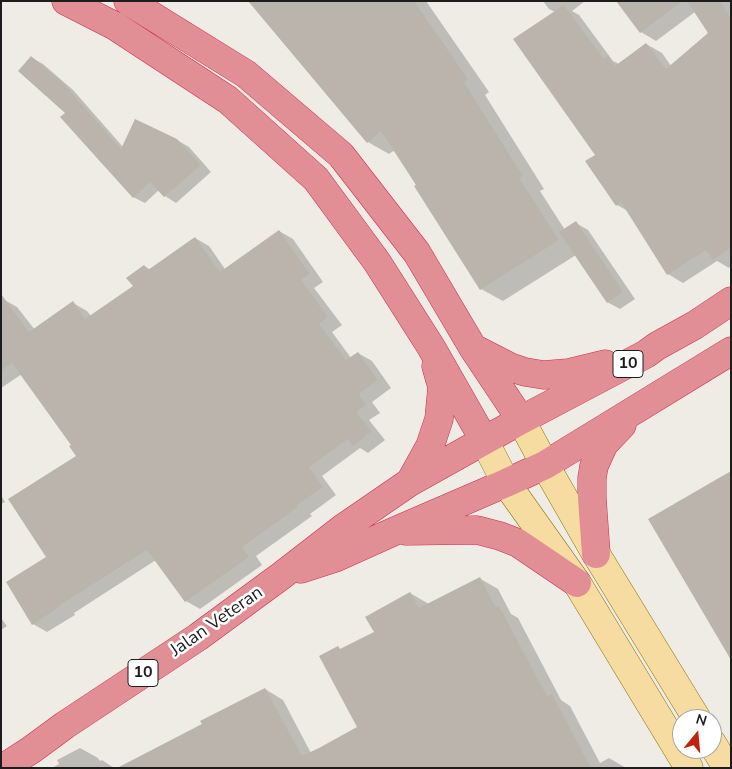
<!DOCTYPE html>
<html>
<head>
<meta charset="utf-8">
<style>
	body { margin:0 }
	#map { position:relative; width:732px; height:769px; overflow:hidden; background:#eeece4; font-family:"Nunito Sans",sans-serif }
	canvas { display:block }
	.frame { position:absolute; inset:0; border:2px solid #1d1d1d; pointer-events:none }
	.north { position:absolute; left:672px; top:709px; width:50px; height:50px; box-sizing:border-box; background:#fff; border:1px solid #a5a5a5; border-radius:50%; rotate:17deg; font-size:14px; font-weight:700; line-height:20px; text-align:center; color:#1d1d1d }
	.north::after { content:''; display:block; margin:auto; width:18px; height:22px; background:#be230c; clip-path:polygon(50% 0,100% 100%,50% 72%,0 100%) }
</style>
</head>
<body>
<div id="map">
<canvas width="732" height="769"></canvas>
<div class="frame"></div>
<div class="north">N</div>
</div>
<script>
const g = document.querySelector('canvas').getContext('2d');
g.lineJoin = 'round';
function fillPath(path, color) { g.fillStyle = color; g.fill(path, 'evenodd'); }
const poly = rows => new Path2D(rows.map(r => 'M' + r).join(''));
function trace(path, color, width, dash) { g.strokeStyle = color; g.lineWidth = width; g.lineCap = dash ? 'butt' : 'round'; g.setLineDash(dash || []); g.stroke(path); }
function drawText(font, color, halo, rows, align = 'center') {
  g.font = font + ' "Nunito Sans",sans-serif'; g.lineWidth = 5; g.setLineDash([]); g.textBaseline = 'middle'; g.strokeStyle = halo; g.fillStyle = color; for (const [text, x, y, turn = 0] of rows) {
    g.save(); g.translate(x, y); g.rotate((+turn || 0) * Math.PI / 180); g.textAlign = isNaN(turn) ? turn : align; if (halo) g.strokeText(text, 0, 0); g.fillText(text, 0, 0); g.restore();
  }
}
const shadow = poly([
	[250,1,426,1,489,92,485,95,544,189,540,191,565,230,576,223,588,230,635,299,620,309,607,302,576,255,503,301,481,289,395,150,389,154,368,142],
	[543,1,585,1,572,11,579,15,613,61,619,64,646,44,662,53,671,66,709,33,695,12,656,41,641,32,618,1,731,1,731,266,729,268,717,261,683,283,668,274,628,211,617,205,596,155,555,12,549,9],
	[32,58,43,64,73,90,123,147,177,140,189,147,211,172,176,203,165,196,159,190,145,203,133,197,67,113],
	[279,231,293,239,323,282,314,288,342,325,332,332,351,358,358,353,372,361,391,388,372,402,380,413,369,420,385,440,368,453,360,448,322,476,336,495,310,514,312,516,256,556,262,565,200,609,186,601,156,560,74,613,75,615,47,632,33,624,48,557,78,456,73,445,22,374,1,388,1,300,3,299,17,307,35,330,73,303,87,311,91,316,134,286,144,266,151,270,195,238,209,246,225,269],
	[1,495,5,502,1,504],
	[479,578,498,589,511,614,518,618,561,700,570,706,600,763,609,758,626,768,120,768,203,724,265,689,283,700,311,753,358,728,338,648,342,650,375,633,410,593,429,604],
	[1,618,7,626,1,630],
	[80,748,98,758,100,761,102,760,114,768,52,768,59,764,57,760]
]);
const building = poly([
	[248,1,414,1,468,79,464,82,523,176,519,178,559,240,480,290,414,186,416,185,381,131,367,143],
	[616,1,683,1,640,33],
	[687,1,720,1,731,18,731,248,713,260,706,250,667,275,621,202,616,206,585,161,595,155,513,39,564,5,604,59,608,56,615,66,646,43,666,69,708,33],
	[31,56,62,82,121,149,135,119,177,139,201,165,164,197,150,182,133,198,60,117,65,113,18,71],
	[576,221,623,292,607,303,559,232],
	[279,230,310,274,301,280,328,317,319,324,346,360,358,352,378,380,359,394,366,405,356,412,372,431,353,446,348,439,309,467,323,487,297,505,298,507,242,547,249,557,185,602,147,550,60,605,61,606,32,625,6,582,46,557,8,499,76,456,69,446,71,445,12,363,1,371,1,294,29,332,73,301,85,319,133,286,126,278,144,265,148,270,195,237,220,272],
	[731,471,731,660,648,519],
	[480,577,496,608,499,606,547,696,552,694,591,768,117,768,202,724,200,721,265,688,302,756,319,748,357,727,319,656,338,646,340,649,374,632,365,617,410,592,419,608]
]);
const major = poly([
	[521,420,545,465,596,554,697,719],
	[484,440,506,483,577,583,689,768],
	[712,743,727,768]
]);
const highway = poly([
	[66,1,115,26,228,100,316,179,377,262,431,347,484,440],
	[128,1,246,74,341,155,417,253,473,348,521,420],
	[475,349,510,367,525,372,544,375,568,373,605,364],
	[410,482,430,446,439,419,442,387,436,366],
	[406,531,477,530,500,536,518,543,577,583],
	[596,554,592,498,592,478,594,466,604,444,622,425],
	[301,569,335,558,395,531,506,483,545,465,731,351],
	[3,768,31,750,65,725,198,637,281,576,343,528,410,482,521,420,646,354,657,346,695,325,731,301]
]);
const shields = [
	[628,364,30],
	[143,673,30]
];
const shieldNames = [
	["10",628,364],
	["10",143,673]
];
const streetNames = [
	["Jalan Veteran",217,622,-35]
];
fillPath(shadow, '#0003');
fillPath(building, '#bab4ad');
trace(major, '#8e7309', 29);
trace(highway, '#ce2e50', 29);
trace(major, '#f6dca0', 28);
trace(highway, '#e18f94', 28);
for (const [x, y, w] of shields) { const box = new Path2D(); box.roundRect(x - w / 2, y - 13.5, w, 27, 4); g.fillStyle = '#fff'; g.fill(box); trace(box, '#1d1d1d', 1); }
drawText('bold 16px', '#1d1d1d', null, shieldNames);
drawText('18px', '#1d1d1d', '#fff', streetNames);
</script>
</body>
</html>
